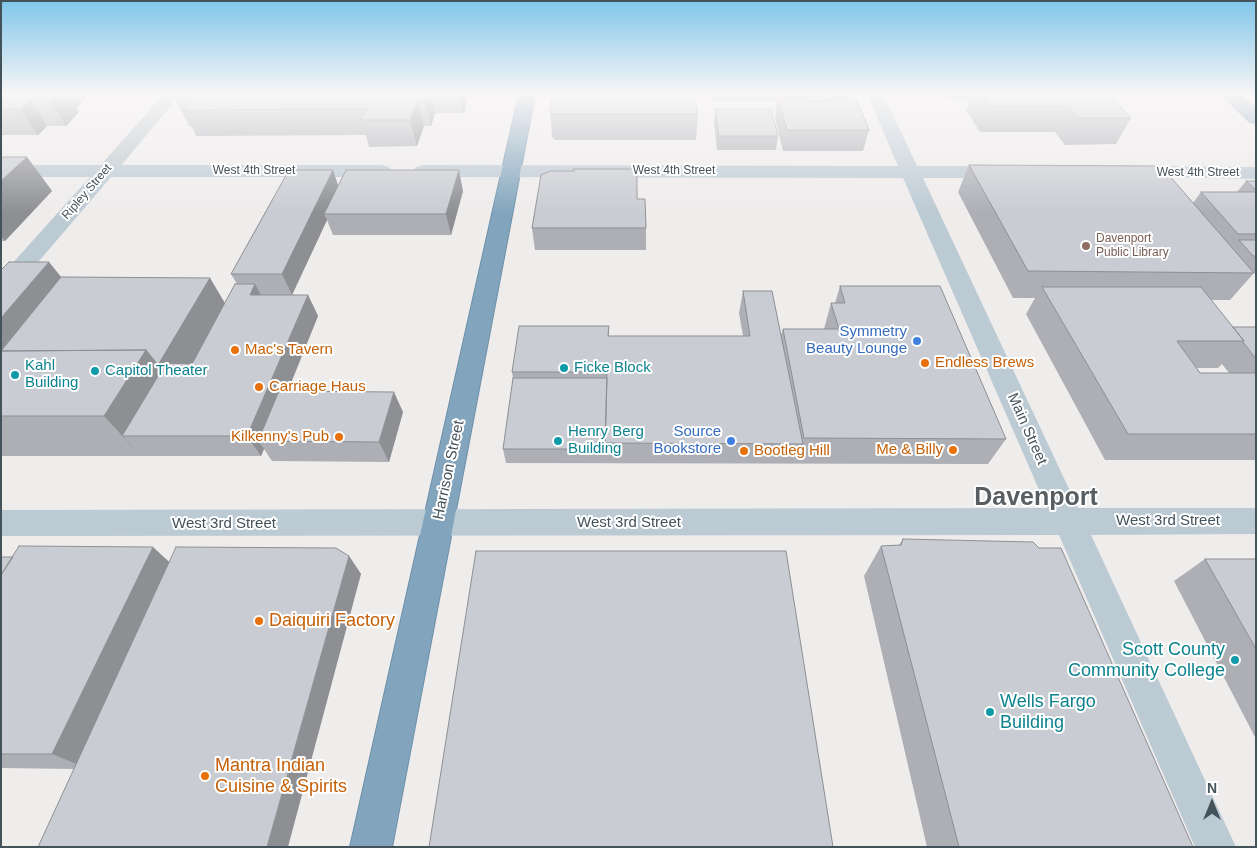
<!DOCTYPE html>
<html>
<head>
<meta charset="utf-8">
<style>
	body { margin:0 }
	#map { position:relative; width:1257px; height:848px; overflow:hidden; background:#efecec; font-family:Arial,sans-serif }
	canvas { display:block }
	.frame { position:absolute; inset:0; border:2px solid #44525a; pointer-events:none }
	.north { position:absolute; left:1187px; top:778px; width:50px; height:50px; -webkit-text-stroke:4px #fff; paint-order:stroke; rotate:0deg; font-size:14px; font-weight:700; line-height:20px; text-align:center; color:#44525a }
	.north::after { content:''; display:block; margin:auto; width:18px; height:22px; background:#44525a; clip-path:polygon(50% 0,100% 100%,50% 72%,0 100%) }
</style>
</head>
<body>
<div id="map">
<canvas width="1257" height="848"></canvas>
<div class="frame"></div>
<div class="north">N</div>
</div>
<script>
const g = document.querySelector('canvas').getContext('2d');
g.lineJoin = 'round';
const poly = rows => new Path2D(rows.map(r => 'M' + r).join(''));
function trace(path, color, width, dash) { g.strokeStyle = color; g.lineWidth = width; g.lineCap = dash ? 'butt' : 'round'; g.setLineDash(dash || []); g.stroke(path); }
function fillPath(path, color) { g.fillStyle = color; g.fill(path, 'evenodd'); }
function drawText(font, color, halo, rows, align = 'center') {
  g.font = font + ' Arial,sans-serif'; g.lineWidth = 4; g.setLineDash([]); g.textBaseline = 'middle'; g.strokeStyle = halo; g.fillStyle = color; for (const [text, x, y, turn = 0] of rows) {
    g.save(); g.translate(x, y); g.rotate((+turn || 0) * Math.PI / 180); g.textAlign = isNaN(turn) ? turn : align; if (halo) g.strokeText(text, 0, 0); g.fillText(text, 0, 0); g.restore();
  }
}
const street = poly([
	[164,94,181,94,113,175,99,175,96,171,99,167,164,94]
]);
const secondary = poly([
	[867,94,883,94,917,166,1005,166,1012,168,1015,172,1012,176,1005,178,923,178,1078,508,1256,508,1256,534,1091,535,1236,847,1195,847,1059,535,1,536,1,510,1047,508,903,178,423,177,416,175,413,171,416,167,423,165,898,166,867,94],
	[1,165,382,165,389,167,392,171,389,175,382,177,111,177,9,296,1,299,1,276,90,177,1,177,1,165],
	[1130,166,1256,167,1256,179,1123,176,1120,172,1123,168,1130,166]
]);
const highway = poly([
	[519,94,535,94,392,847,350,847,519,94],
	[1221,94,1239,94,1256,109,1256,123,1250,122,1221,94]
]);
const wall = poly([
	[1,94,86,94,88,96,76,108,79,112,66,126,47,126,38,135,1,135],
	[182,94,469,94,464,113,435,113,431,126,424,126,417,146,369,147,366,135,196,136,192,127,190,127,176,101],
	[709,94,850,94,869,130,863,151,783,151,775,118,777,101,710,101],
	[937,94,1109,94,1131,118,1116,144,1065,145,1055,132,980,132,966,110,969,103,967,100,947,100,945,96,938,96],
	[715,109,778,136,776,150,717,150,714,123],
	[550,111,698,114,696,140,555,140,552,137],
	[1,157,27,157,52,191,5,241,1,241],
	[969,165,1193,203,1201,192,1237,192,1246,181,1256,181,1256,275,1254,273,1230,300,1211,300,1233,327,1256,327,1256,460,1105,460,1026,314,1035,298,1013,298,958,192],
	[1222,364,1229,373,1200,373,1197,368,1218,368],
	[338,185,463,191,451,235,333,235,327,220,292,295,308,295,318,316,288,391,403,412,389,462,272,461,264,449,261,456,1,456,1,270,61,277,210,278,225,304,237,284,231,274],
	[637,199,646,228,646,250,535,250,532,228],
	[840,286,1006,439,988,464,506,463,503,449,513,378,512,372,609,326,609,336,743,336,739,313,743,291,781,335,783,329,824,329,831,303,835,303],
	[903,539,1193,847,927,847,864,576,881,546,899,545],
	[349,556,361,574,74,769,1,768,1,557,169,562],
	[1205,559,1256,559,1256,739,1174,581]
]);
const shadedWall = poly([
	[55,94,86,94,88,96,76,108,79,112,66,126,49,100],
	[427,94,431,94,435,113,431,126,425,100],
	[460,94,469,94,464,113],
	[30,100,47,126,38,135,20,109],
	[418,100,424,126,417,146,410,120],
	[27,157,52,191,5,241,1,236,1,181],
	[333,170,340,191,324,214,327,220,292,295,282,274],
	[459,170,463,191,451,235,446,214],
	[49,262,83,304,1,366,1,318],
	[210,278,226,305,178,392,122,436,141,456,104,416,146,350],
	[255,284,267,306,250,295],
	[308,295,318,316,267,441,258,441,264,449,261,456,247,436],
	[394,392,403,412,389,462,379,442],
	[153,547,178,570,89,769,52,754],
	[349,556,361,574,288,847,267,847]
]);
const building = poly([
	[1,94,55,94,49,100,30,100,20,109,1,109,1,94],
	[182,94,427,94,425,100,418,100,410,120,361,120,367,109,183,110,190,101,176,101,182,94],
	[553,94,694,94,698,114,553,114,550,111,553,94],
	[801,94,850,94,852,98,831,98,830,101,807,101,806,98,802,98,801,94],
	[982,94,1109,94,1131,118,1079,118,1068,106,990,106,982,94],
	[778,98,806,98,807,101,832,101,831,98,856,98,869,130,787,130,778,98],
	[715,109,771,109,778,136,719,136,715,109],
	[1,157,27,157,1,181,1,157],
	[969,165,1161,166,1254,273,1028,271,969,165],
	[574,169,637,169,637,199,645,199,646,228,532,228,541,175,550,171,574,171,574,169],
	[289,170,333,170,282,274,231,274,289,170],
	[346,170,459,170,446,214,324,214,346,170],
	[1246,181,1256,181,1256,190,1246,181],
	[1201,192,1256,192,1256,234,1238,234,1201,192],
	[1239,240,1256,240,1256,256,1253,256,1239,240],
	[9,262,49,262,1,318,1,270,9,262],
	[61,277,210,278,158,365,146,350,1,351,61,277],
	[235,284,255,284,250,295,308,295,247,436,122,436,166,363,192,364,235,284],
	[840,286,940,286,1006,439,804,438,783,329,839,329,831,303,845,303,840,286],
	[1042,287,1201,287,1244,341,1177,341,1200,373,1256,373,1256,434,1128,434,1042,287],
	[743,291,772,291,803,444,605,443,607,372,512,372,519,326,609,326,608,336,750,336,743,291],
	[1233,327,1256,327,1256,359,1243,342,1244,341,1233,327],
	[146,350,104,416,1,416,1,351,146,350],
	[513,378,607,378,605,449,503,449,513,378],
	[279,391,394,392,379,442,258,441,279,391],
	[903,539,1033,542,1039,548,1061,548,1193,847,959,847,881,546,901,545,903,539],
	[19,546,153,547,52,754,1,754,1,575,19,546],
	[176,547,336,548,349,556,267,847,38,847,176,547],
	[476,551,786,551,833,847,429,847,476,551],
	[1,557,13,557,1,575,1,557],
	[1205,559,1256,559,1256,649,1205,559]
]);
const markers = [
	[1086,246,5,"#8d6e63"],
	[917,341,5,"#3f7fe0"],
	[235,350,5,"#e8710a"],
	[925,363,5,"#e8710a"],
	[564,368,5,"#0f9aa8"],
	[95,371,5,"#0f9aa8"],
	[15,375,5,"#0f9aa8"],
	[259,387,5,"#e8710a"],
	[339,437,5,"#e8710a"],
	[558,441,5,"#0f9aa8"],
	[731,441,5,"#3f7fe0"],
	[953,450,5,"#e8710a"],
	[744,451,5,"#e8710a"],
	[259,621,5,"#e8710a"],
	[1235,660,5,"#0f9aa8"],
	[990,712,5,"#0f9aa8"],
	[205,776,5,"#e8710a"]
];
const farStreetnames = [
	["West 4th Street",254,171],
	["West 4th Street",674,171],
	["West 4th Street",1198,173],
	["Ripley Street",87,192,-49]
];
const farEducationnames = [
	["Davenport",1096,239],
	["Public Library",1096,253]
];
const shopNames = [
	["Symmetry",907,332],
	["Beauty Lounge",907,349],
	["Source",721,432],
	["Bookstore",721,449]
];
const foodNames = [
	["Mac's Tavern",245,350],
	["Endless Brews",935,363],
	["Carriage Haus",269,387],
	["Kilkenny's Pub",329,437,"right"],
	["Me & Billy",943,450,"right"],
	["Bootleg Hill",754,451]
];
const cultureNames = [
	["Kahl",25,366],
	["Building",25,383],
	["Ficke Block",574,368],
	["Capitol Theater",105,371],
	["Henry Berg",568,432],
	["Building",568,449]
];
const streetNames = [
	["Main Street",1027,429,66],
	["Harrison Street",449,470,-78],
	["West 3rd Street",1168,521],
	["West 3rd Street",629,523],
	["West 3rd Street",224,524]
];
const nearFoodnames = [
	["Daiquiri Factory",269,621],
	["Mantra Indian",215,766],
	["Cuisine & Spirits",215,787]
];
const nearCulturenames = [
	["Scott County",1225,650],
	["Community College",1225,671],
	["Wells Fargo",1000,702,"left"],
	["Building",1000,723,"left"]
];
const townNames = [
	["Davenport",1036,498]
];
trace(highway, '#6e90a9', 2);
fillPath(street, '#bac6cc');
fillPath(secondary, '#bccad4');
fillPath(highway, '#82a5bd');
fillPath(wall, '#adafb5');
fillPath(shadedWall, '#8d8f93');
fillPath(building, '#c9ccd2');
trace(building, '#8d8f93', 1);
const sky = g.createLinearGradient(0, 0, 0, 213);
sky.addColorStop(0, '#80c6ea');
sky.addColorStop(0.44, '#f8f6f6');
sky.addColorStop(1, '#f8f6f600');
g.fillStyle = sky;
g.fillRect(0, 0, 1257, 213);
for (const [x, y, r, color] of markers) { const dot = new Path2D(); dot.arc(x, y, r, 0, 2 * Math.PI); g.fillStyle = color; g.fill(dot); trace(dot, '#fff', 2); }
drawText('12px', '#44525a', '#fff', farStreetnames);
drawText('12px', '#785e54', '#fff', farEducationnames, 'left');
drawText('15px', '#366cbe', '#fff', shopNames, 'right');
drawText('15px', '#c56008', '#fff', foodNames, 'left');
drawText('15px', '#0d838f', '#fff', cultureNames, 'left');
drawText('15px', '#44525a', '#fff', streetNames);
drawText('18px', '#c56008', '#fff', nearFoodnames, 'left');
drawText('18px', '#0d838f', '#fff', nearCulturenames, 'right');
drawText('bold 25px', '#595e62', '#fff', townNames);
</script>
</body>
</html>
